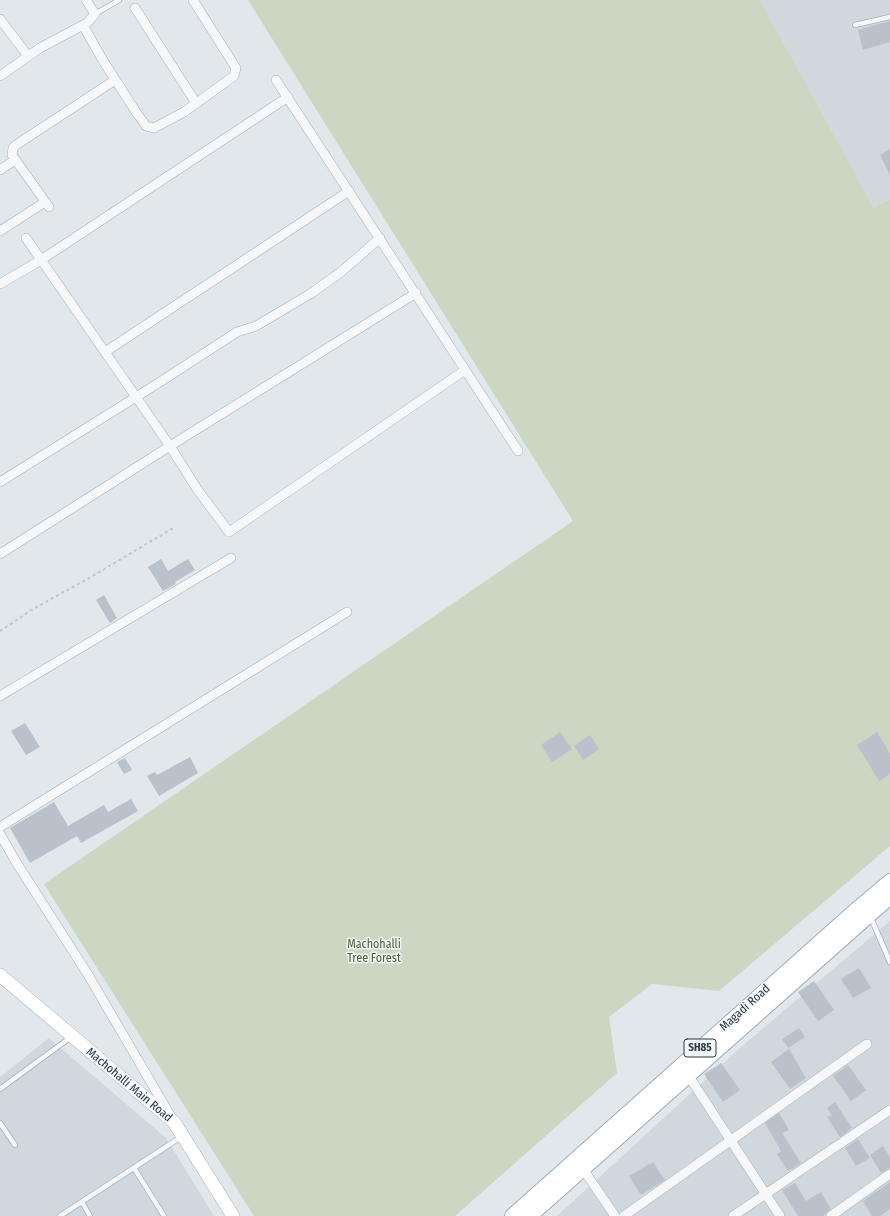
<!DOCTYPE html>
<html>
<head>
<meta charset="utf-8">
<style>
	body { margin:0 }
	canvas { display:block; background:#e2e7eb }
</style>
</head>
<body>
<canvas width="890" height="1216"></canvas>
<script>
const g = document.querySelector('canvas').getContext('2d');
g.lineJoin = 'round';
function fillPath(path, color) { g.fillStyle = color; g.fill(path, 'evenodd'); }
const poly = rows => new Path2D(rows.map(r => 'M' + r).join(''));
function trace(path, color, width, dash) { g.strokeStyle = color; g.lineWidth = width; g.lineCap = dash ? 'butt' : 'round'; g.setLineDash(dash || []); g.stroke(path); }
function drawText(font, color, halo, rows, align = 'center') {
  g.font = font + ' "Fira Sans Condensed",sans-serif'; g.lineWidth = 3; g.setLineDash([]); g.textBaseline = 'middle'; g.strokeStyle = halo; g.fillStyle = color; for (const [text, x, y, turn = 0] of rows) {
    g.save(); g.translate(x, y); g.rotate((+turn || 0) * Math.PI / 180); g.textAlign = isNaN(turn) ? turn : align; if (halo) g.strokeText(text, 0, 0); g.fillText(text, 0, 0); g.restore();
  }
}
const built = poly([
	[760,0,890,0,890,199,874,208],
	[890,921,890,1216,557,1216,741,1047],
	[49,1038,166,1138,214,1216,0,1216,0,1077]
]);
const green = poly([
	[248,0,760,0,874,208,890,199,890,846,719,991,652,984,609,1017,617,1073,455,1216,254,1216,44,884,573,521]
]);
const building = poly([
	[890,21,890,42,863,50,858,30],
	[890,149,890,175,880,155],
	[161,559,168,571,188,559,195,570,175,582,176,584,163,591,148,567],
	[104,595,117,618,110,623,96,600],
	[25,723,40,747,26,755,11,731],
	[560,732,572,749,552,762,541,745],
	[877,732,890,754,890,774,879,781,857,745],
	[590,735,599,749,583,760,574,746],
	[190,757,198,773,159,796,147,776,155,772,157,775],
	[125,758,132,770,124,774,117,762],
	[131,799,138,811,81,843,77,836,30,863,10,828,54,802,68,826,104,805,108,812],
	[859,968,871,988,853,998,841,979],
	[814,981,834,1010,818,1021,798,992],
	[799,1028,805,1037,788,1048,782,1039],
	[789,1049,806,1078,790,1089,771,1062],
	[721,1063,740,1090,723,1102,704,1074],
	[848,1065,866,1090,851,1101,833,1076],
	[835,1102,852,1128,840,1137,827,1117,832,1115,827,1108],
	[779,1113,789,1130,782,1133,801,1163,788,1171,777,1154,781,1151,765,1123],
	[858,1139,870,1158,856,1166,845,1148],
	[883,1146,890,1157,890,1168,881,1173,870,1155],
	[653,1162,665,1180,641,1195,629,1176],
	[890,1182,890,1209,880,1216,872,1216,863,1201],
	[795,1183,806,1201,821,1192,831,1209,823,1216,798,1216,782,1190]
]);
const path = poly([
	[0,631,33,609,91,577,175,527]
]);
const lane = poly([
	[95,14,119,0],
	[855,25,890,17],
	[871,918,890,962],
	[0,1089,71,1037],
	[0,1123,15,1145],
	[134,1168,164,1216],
	[82,1202,90,1216],
	[60,1216,181,1137]
]);
const street = poly([
	[135,8,196,103],
	[0,19,28,56],
	[83,25,102,59,136,112,146,126,154,128,184,112,234,76,236,68,193,0],
	[0,76,40,48,87,23,95,14,86,0],
	[276,80,518,451],
	[0,170,15,160],
	[49,207,12,155,13,148,16,145,115,80],
	[0,231,45,202],
	[26,238,170,446,197,489,229,532,465,370],
	[0,284,41,260,288,97],
	[105,352,349,191],
	[0,482,160,382,237,332,256,326,310,294,341,272,380,238],
	[0,554,170,446,416,293],
	[0,696,231,558],
	[0,827,347,612],
	[0,834,16,862,87,973,170,1115],
	[688,1075,780,1216],
	[583,1169,615,1216],
	[624,1216,867,1044],
	[733,1216,890,1110],
	[831,1216,890,1174]
]);
const secondary = poly([
	[0,975,174,1122,233,1216]
]);
const primary = poly([
	[512,1216,858,908,890,881],
	[530,1216,890,897]
]);
const shields = [
	[700,1048,32]
];
const shieldNames = [
	["SH85",700,1048]
];
const parkNames = [
	["Machohalli",374,945],
	["Tree Forest",374,959]
];
const streetNames = [
	["Magadi Road",745,1008,-42],
	["Machohalli Main Road",129,1085,40]
];
fillPath(built, '#d0d7dd');
fillPath(green, '#cbd6c3');
fillPath(building, '#b9c2ca');
trace(lane, '#a7afb6', 6);
trace(street, '#a7afb6', 10);
trace(secondary, '#a7afb6', 14);
trace(primary, '#a0aeb8', 16);
trace(path, '#c0c5ca', 2, [3, 3]);
trace(lane, '#f5f7f9', 4.5);
trace(street, '#f5f7f9', 9);
trace(secondary, '#fff', 13);
trace(primary, '#fff', 14);
for (const [x, y, w] of shields) { const box = new Path2D(); box.roundRect(x - w / 2, y - 9, w, 18, 3); g.fillStyle = '#f2f6f8'; g.fill(box); trace(box, '#293845', 1); }
drawText('bold 11px', '#293845', null, shieldNames);
drawText('12px', '#466135', '#f2f6f8', parkNames);
drawText('12px', '#293845', '#f2f6f8', streetNames);
</script>
</body>
</html>
